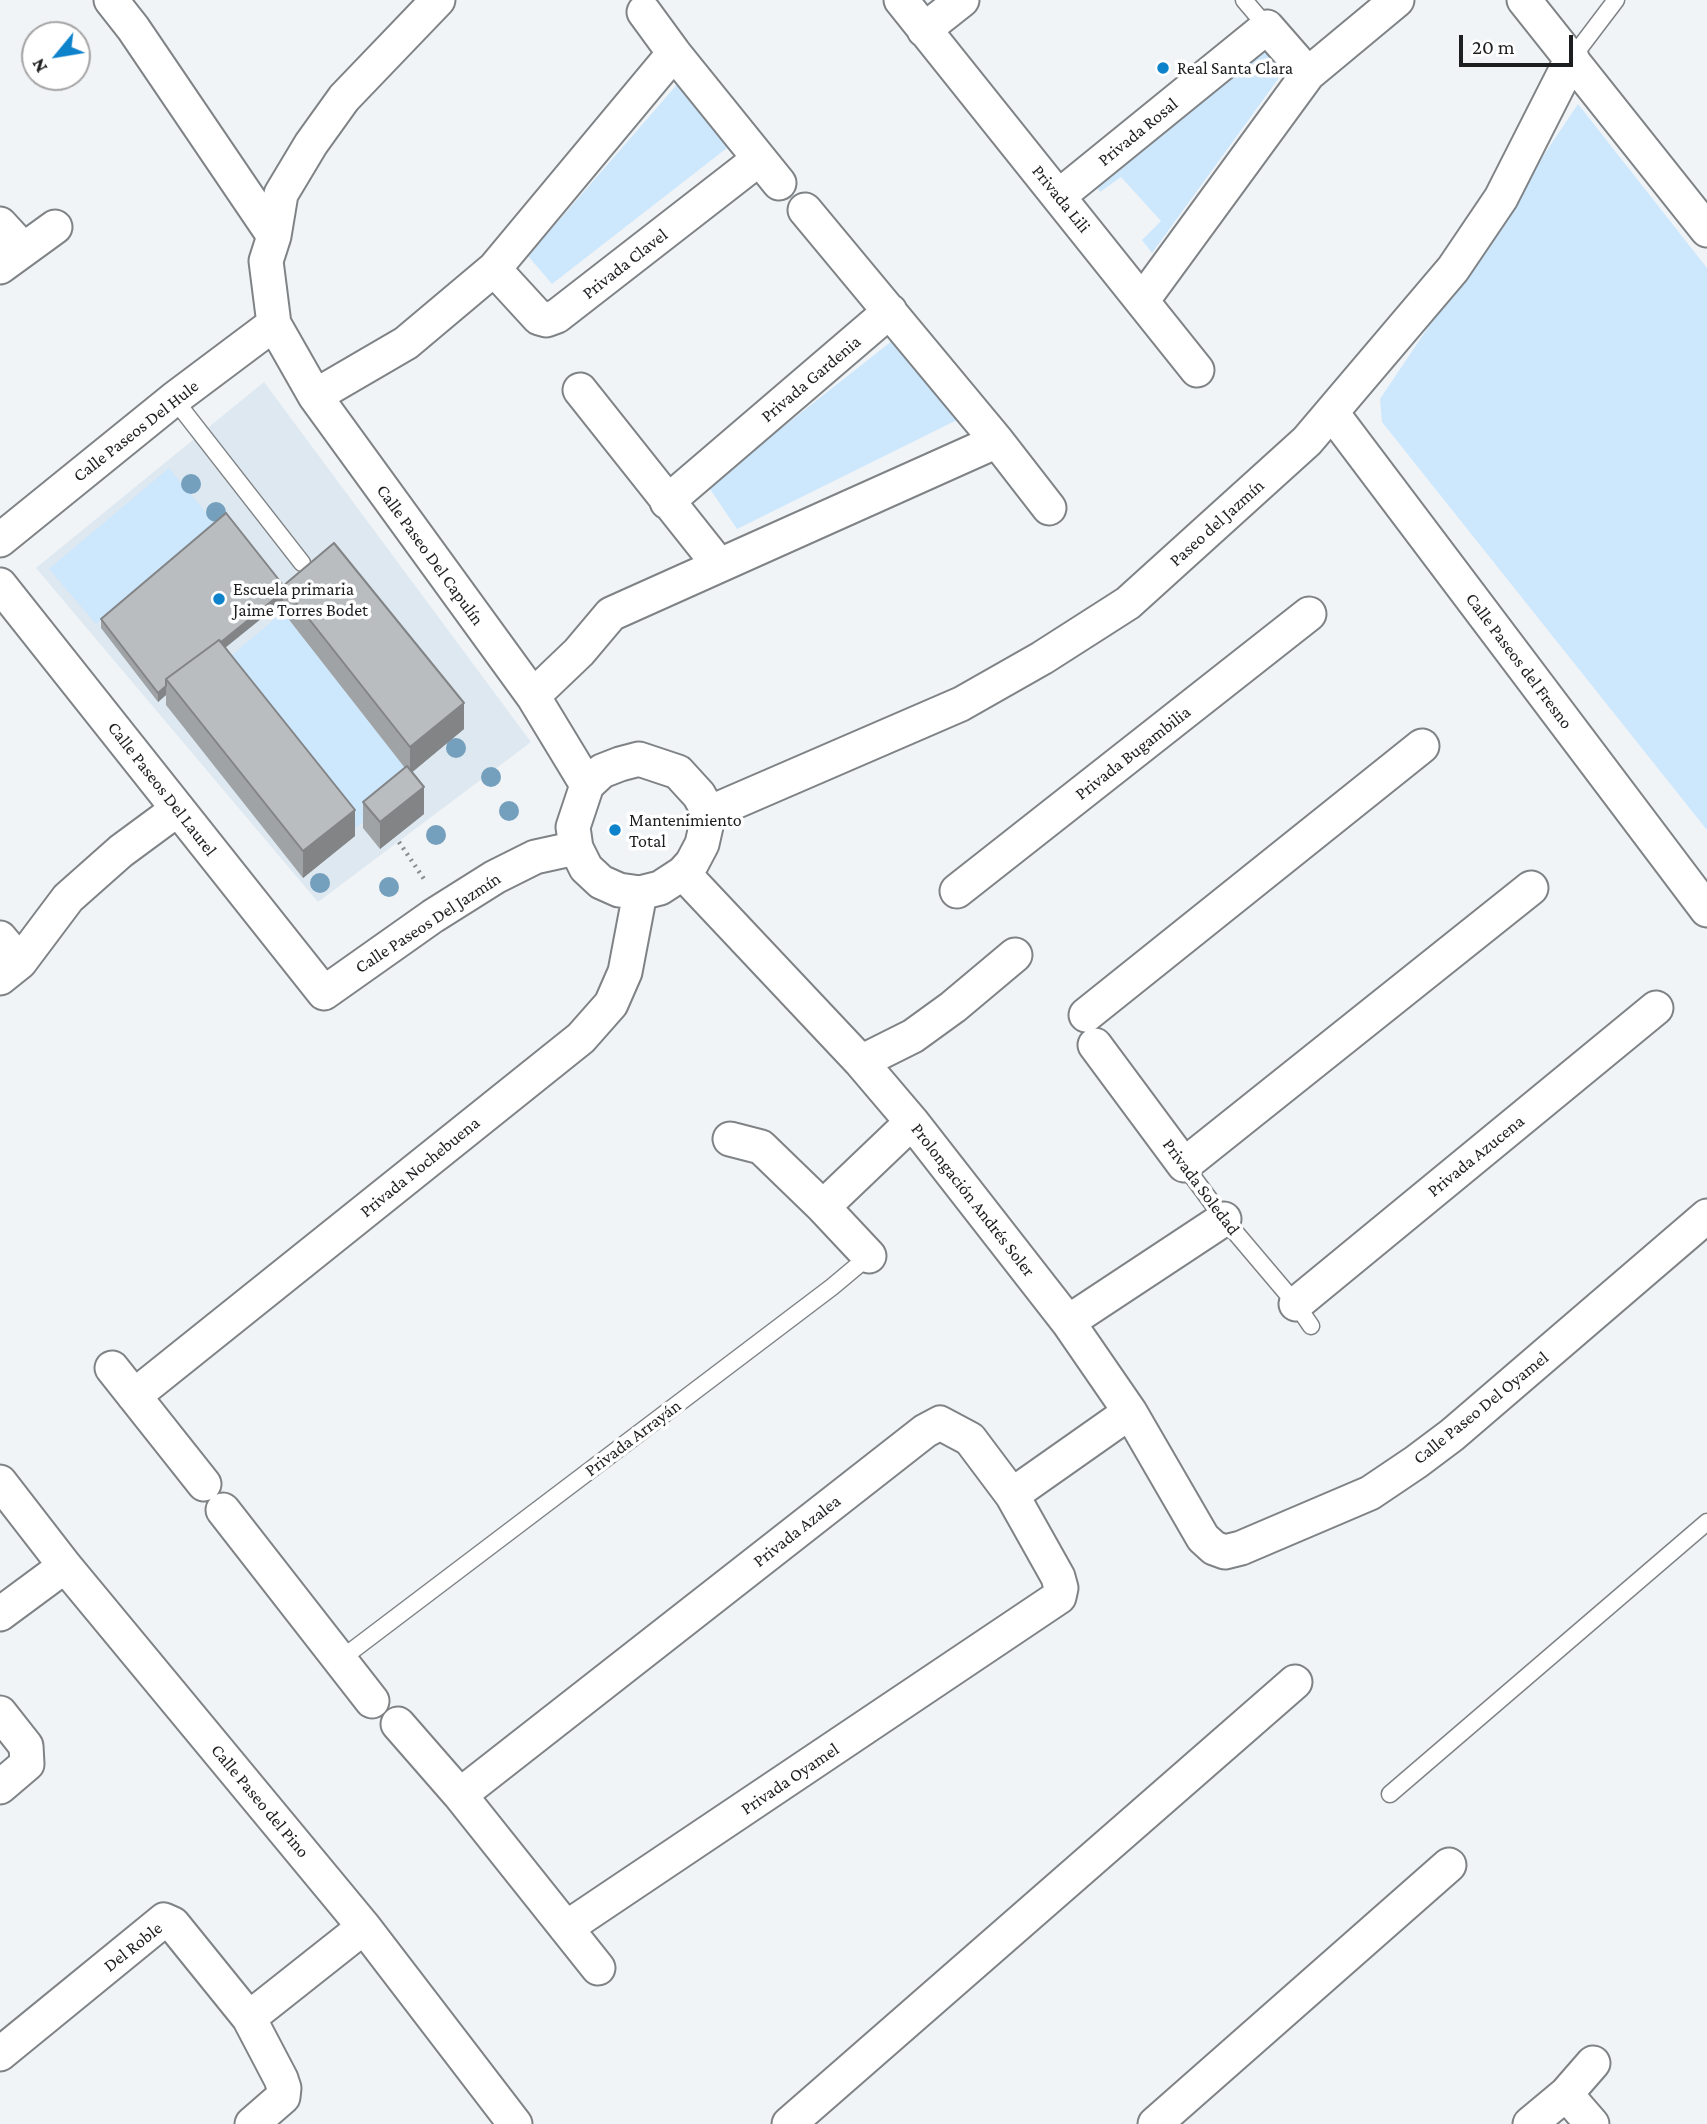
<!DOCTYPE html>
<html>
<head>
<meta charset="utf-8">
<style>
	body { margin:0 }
	#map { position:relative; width:1707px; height:2124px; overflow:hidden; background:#f0f4f7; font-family:"Crimson Pro",serif }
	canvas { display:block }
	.north { position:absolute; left:21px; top:21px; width:70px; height:70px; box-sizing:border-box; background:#fff; border:2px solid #a5a5a6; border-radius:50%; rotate:240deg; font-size:19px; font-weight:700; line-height:28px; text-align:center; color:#1d1e20 }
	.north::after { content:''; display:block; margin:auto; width:24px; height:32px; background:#0e83cc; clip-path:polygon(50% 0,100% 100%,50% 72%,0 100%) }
	.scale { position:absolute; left:1459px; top:35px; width:114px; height:32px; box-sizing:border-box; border:4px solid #1d1e20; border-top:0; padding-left:9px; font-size:21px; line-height:24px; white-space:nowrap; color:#1d1e20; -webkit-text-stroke:5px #fff; paint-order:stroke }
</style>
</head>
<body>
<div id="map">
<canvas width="1707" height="2124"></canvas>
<div class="north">N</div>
<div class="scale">20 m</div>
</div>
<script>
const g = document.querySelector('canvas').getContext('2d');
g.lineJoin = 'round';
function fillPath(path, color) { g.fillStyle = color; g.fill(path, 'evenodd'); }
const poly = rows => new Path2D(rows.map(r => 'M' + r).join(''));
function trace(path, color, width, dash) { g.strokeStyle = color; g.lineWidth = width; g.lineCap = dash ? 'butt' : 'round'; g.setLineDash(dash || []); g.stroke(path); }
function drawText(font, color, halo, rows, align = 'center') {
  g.font = font + ' "Crimson Pro",serif'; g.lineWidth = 7; g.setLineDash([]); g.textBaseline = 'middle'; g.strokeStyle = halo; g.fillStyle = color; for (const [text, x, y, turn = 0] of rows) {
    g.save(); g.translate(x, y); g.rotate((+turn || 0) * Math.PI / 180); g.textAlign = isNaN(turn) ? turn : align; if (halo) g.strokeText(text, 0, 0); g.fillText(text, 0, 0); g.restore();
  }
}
const built = poly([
	[264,382,531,742,318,902,36,568]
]);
const green = poly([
	[1262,36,1289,64,1152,253,1142,240,1161,221,1121,177,1100,192,1093,180],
	[687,73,736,141,552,284,528,256],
	[1578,104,1707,268,1707,830,1382,422,1380,399],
	[897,337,963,417,737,529,708,486],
	[169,468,215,524,96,624,49,569],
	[283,612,416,782,351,831,219,666]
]);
const path = poly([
	[399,842,424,879]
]);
const service = poly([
	[1244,0,1267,27],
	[1572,58,1616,0],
	[174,399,302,563],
	[1184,1165,1224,1219,1296,1304,1311,1326],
	[341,1659,832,1287,869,1256],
	[1390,1794,1707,1522]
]);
const minor = poly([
	[111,0,133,28,274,236],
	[438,0,344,98,311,144,281,194,274,236,266,261,274,324,315,396,533,696,587,785],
	[901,0,1197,370],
	[1524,0,1707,230],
	[644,12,674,53,779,183],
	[924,30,962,0],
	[1059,196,1267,27,1308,74],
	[805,210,997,441,1049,508],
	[0,224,23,249],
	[0,267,55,227],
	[494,269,539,318,546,320,557,316,759,159],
	[1142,301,1308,74,1397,0],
	[580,390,719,565],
	[315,396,406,343,494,269,674,53],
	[1332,413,1707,910],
	[667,502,890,311],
	[0,540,174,399,274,324],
	[0,585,324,993,433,916,495,877,535,857,576,848],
	[533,696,579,652,611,614,997,441],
	[639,759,678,772,699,795,709,813,702,844,692,863,683,873,660,888,640,893,619,890,601,882,586,868,576,848,573,827,587,785,602,771,620,764,639,759],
	[709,813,961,704,1042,658,1128,603,1307,441,1453,269,1501,198,1572,58],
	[683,873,861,1062,912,1122,1068,1322,1130,1412,1203,1538,1214,1548,1225,1552,1241,1548,1370,1493,1416,1462,1452,1435,1707,1216],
	[957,891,1309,614],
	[0,938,20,962],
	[0,978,20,962,68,898,121,851,178,809],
	[1086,1015,1422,746],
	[1095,1045,1184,1165,1531,888],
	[861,1062,913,1036,953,1007,1015,955],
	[730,1139,761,1147,823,1207,869,1256],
	[823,1207,912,1122],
	[1296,1304,1656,1008],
	[1068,1322,1224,1219],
	[112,1368,204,1484],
	[134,1396,581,1038,611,1004,625,972,640,893],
	[0,1482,65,1566,364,1927,515,2124],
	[1012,1495,1130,1412],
	[223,1510,372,1701],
	[0,1614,65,1566],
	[0,1713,26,1746,27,1764,0,1787],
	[398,1724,460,1795,598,1968],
	[460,1795,925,1431,940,1423,970,1439,1012,1495,1058,1577,1061,1588,1059,1597,566,1928],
	[249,2018,364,1927],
	[0,2054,164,1920,173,1924,249,2018,281,2079,284,2088,283,2097,252,2124],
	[1566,2094,1592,2124],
	[789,2124,1295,1682],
	[1155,2124,1449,1865],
	[1530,2124,1566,2094,1593,2063]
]);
const trees = [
	[191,484],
	[216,512],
	[456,748],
	[491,777],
	[509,811],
	[436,835],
	[320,883],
	[389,887]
];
const wall = poly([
	[283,585,464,729,412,772,424,814,380,849,363,828,363,802,405,768,283,612,283,601,226,647,355,836,303,878,166,705,166,695,158,702,101,628,101,619]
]);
const shadedWall = poly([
	[283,592,283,601,174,689,169,683],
	[166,686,166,695,158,702,158,693],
	[464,703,464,729,410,774,410,747],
	[424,787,424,814,380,849,380,822],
	[355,810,355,836,303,878,303,851]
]);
const building = poly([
	[226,513,283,585,283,592,221,642,219,640,166,679,166,686,158,693,101,619,226,513],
	[334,543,464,703,410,747,283,586,334,543],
	[219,640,355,810,303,851,166,679,219,640],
	[407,766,424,787,380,822,363,802,407,766]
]);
const markers = [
	[1163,68,7,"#0e83cc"],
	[219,599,7,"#0e83cc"],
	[615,830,7,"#0e83cc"]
];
const poiNames = [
	["Real Santa Clara",1177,68],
	["Escuela primaria",233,589],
	["Jaime Torres Bodet",233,610],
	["Mantenimiento",629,820],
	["Total",629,841]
];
const streetNames = [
	["Privada Rosal",1138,132,-39],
	["Privada Lili",1061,199,51],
	["Privada Clavel",625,264,-38],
	["Privada Gardenia",811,379,-40],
	["Calle Paseos Del Hule",136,431,-38],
	["Paseo del Jazmín",1217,523,-42],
	["Calle Paseo Del Capulín",430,555,54],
	["Calle Paseos del Fresno",1519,661,53],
	["Privada Bugambilia",1133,753,-38],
	["Calle Paseos Del Laurel",162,789,52],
	["Calle Paseos Del Jazmín",428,923,-33],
	["Privada Azucena",1476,1156,-39],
	["Privada Nochebuena",420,1167,-39],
	["Privada Soledad",1201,1187,53],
	["Prolongación Andrés Soler",973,1200,52],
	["Calle Paseo Del Oyamel",1481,1408,-39],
	["Privada Arrayán",633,1438,-37],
	["Privada Azalea",797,1531,-38],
	["Privada Oyamel",790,1779,-34],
	["Calle Paseo del Pino",260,1801,50],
	["Del Roble",133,1947,-38]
];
fillPath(built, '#dee8f1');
fillPath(green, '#cde7fd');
trace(service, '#7f8386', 19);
trace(minor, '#7f8386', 37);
trace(path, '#8a8d8f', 4.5, [2, 5]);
trace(service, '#fff', 16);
trace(minor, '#fff', 33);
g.fillStyle = '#75a0bd';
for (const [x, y] of trees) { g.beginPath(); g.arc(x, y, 10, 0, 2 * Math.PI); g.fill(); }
fillPath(wall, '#9fa3a5');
fillPath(shadedWall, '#828486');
fillPath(building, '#b9bdc0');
trace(building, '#828486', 2);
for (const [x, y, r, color] of markers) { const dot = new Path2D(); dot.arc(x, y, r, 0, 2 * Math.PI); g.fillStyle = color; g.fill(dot); trace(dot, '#fff', 2.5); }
drawText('18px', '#1d1e20', '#fff', poiNames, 'left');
drawText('18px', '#1d1e20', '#fff', streetNames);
</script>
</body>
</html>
